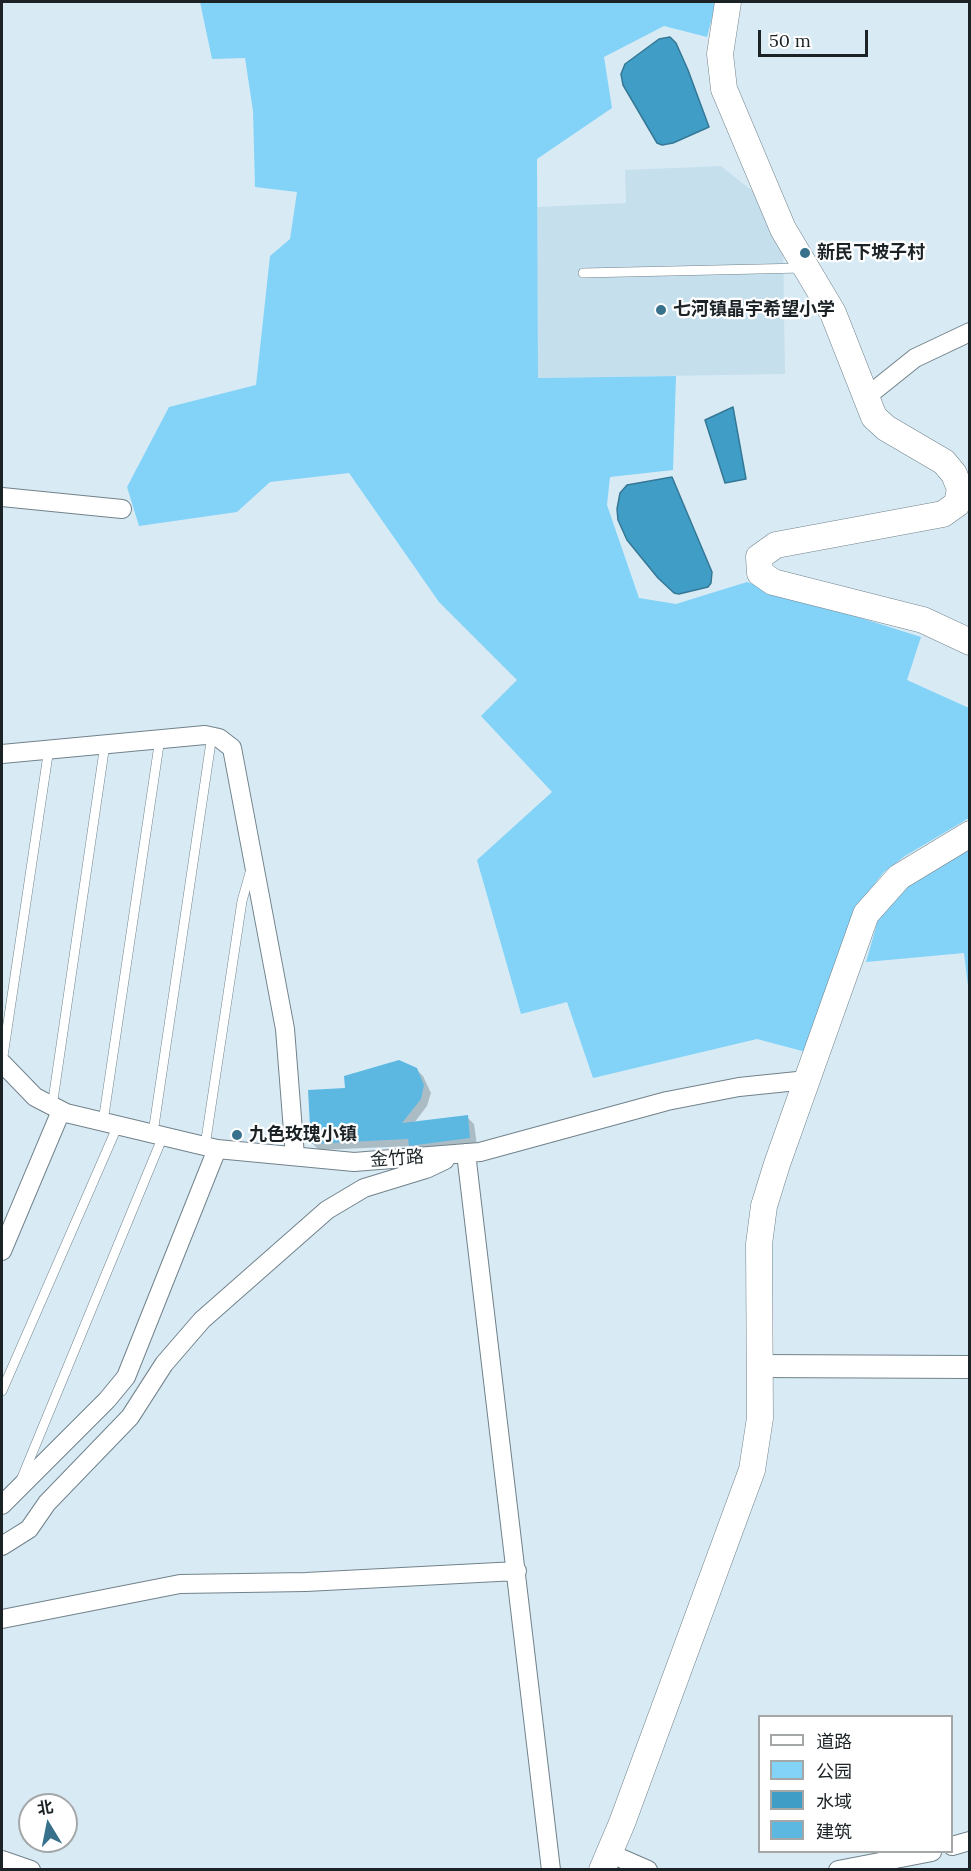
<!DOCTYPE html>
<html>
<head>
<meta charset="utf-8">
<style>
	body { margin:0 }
	#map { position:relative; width:971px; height:1871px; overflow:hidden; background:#d8ebf5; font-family:Lora,"Noto Sans SC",serif }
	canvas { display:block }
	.frame { position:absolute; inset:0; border:3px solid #1c2326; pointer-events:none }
	.legend { position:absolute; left:758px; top:1715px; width:195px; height:138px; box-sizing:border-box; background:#fff; border:2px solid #a4a7a8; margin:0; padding:8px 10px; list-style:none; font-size:18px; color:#1c2326 }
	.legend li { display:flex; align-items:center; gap:12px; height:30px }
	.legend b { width:30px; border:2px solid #a4a7a8 }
	.north { position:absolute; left:18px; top:1793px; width:60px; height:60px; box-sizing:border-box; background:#fff; border:2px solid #a4a7a8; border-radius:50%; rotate:350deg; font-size:16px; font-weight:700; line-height:24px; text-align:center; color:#1c2326 }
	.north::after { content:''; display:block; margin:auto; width:21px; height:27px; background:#38718b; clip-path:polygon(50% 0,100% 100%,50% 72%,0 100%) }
	.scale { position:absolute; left:758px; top:30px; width:110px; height:27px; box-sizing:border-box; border:3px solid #1c2326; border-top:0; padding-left:8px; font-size:18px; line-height:21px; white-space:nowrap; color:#1c2326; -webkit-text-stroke:4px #fff; paint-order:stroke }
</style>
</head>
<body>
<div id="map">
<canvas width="971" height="1871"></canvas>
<div class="frame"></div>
<ul class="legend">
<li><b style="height:8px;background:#fff"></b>道路</li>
<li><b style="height:16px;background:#83d2f7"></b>公园</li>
<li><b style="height:16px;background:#409dc6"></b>水域</li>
<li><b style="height:16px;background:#5cb8e1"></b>建筑</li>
</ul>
<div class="north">北</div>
<div class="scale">50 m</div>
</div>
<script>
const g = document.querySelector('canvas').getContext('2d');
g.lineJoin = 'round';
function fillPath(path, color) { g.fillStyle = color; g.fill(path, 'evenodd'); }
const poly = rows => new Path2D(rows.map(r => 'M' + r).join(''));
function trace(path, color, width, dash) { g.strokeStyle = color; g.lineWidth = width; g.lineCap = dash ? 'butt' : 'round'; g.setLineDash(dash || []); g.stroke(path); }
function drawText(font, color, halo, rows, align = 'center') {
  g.font = font + ' Lora,"Noto Sans SC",serif'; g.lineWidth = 4.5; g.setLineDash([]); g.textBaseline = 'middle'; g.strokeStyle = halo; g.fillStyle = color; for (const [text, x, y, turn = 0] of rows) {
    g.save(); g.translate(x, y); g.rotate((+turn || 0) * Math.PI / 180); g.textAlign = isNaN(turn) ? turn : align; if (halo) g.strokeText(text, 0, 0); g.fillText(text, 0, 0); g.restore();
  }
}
const built = poly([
	[721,166,765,201,783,245,785,374,538,378,537,207,626,203,625,170]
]);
const green = poly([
	[200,2,716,2,707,37,664,26,604,57,612,108,537,159,538,378,676,376,673,470,610,477,607,505,639,598,676,604,747,582,921,637,907,680,969,708,969,818,905,856,884,872,868,892,806,1052,757,1039,593,1078,567,1002,521,1014,477,860,552,792,481,716,517,680,439,602,349,473,270,482,237,512,139,526,127,487,169,407,256,385,270,256,290,239,297,192,255,187,253,111,245,58,212,59],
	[969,842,969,994,964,953,866,962,878,920,890,901,937,862]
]);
const water = poly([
	[670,37,676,43,688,70,709,127,673,143,662,145,657,143,623,85,621,74,625,64,659,39,670,37],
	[733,407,746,479,725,483,705,420,733,407],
	[672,477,712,572,711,583,708,587,679,594,674,593,658,578,627,540,618,520,617,509,620,493,627,485,672,477]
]);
const shadow = poly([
	[399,1061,416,1069,423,1076,431,1093,427,1106,414,1123,467,1117,474,1124,477,1145,417,1152,411,1146,319,1150,312,1143,347,1089]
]);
const building = poly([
	[399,1060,417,1068,424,1085,421,1099,402,1123,468,1115,470,1138,409,1146,408,1139,311,1144,308,1090,345,1088,344,1076]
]);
const service = poly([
	[583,273,803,268],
	[2,1063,49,748],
	[52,1107,105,744],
	[103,1122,160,738],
	[153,1133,212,735],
	[205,1146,242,901,251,869],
	[2,1391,118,1125],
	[21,1480,163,1136]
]);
const minor = poly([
	[865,398,915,358,970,332],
	[2,497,122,509],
	[2,754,205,735,219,738,232,748,285,1029,295,1156],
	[2,1063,35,1097,66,1113,217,1149,354,1162,480,1152,667,1101,739,1087,807,1080],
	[466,1153,551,1870],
	[2,1251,61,1111],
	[2,1505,107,1400,126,1377,217,1149],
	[2,1546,29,1529,47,1503,130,1417,164,1364,202,1320,327,1210,364,1188,426,1169,445,1160],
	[2,1619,180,1584,306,1582,517,1571],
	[952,1846,970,1841],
	[609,1853,648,1870],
	[2,1860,31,1870],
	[838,1870,932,1852]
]);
const tertiary = poly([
	[759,1366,970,1367]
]);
const secondary = poly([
	[728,2,720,54,724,89,783,229,833,313,874,417,886,428,944,462,954,474,960,489,957,504,943,514,776,545,759,557,760,573,773,582,923,620,970,642],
	[602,1870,622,1823,752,1470,760,1418,759,1244,764,1206,777,1164,866,914,899,877,970,834]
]);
const markers = [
	[805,253,6,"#38718b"],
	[661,310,6,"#38718b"],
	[237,1135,6,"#38718b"]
];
const poiNames = [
	["新民下坡子村",817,253],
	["七河镇晶宇希望小学",673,310],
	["九色玫瑰小镇",249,1135]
];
const streetNames = [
	["金竹路",397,1159,-4]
];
fillPath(built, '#c5dfed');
fillPath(green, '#83d2f7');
fillPath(water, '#409dc6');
trace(water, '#357896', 1.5);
fillPath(shadow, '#0003');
fillPath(building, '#5cb8e1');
trace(service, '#71828b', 10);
trace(minor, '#71828b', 20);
trace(tertiary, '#71828b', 24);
trace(secondary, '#71828b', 27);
trace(service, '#fff', 9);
trace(minor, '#fff', 18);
trace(tertiary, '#fff', 22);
trace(secondary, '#fff', 26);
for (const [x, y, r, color] of markers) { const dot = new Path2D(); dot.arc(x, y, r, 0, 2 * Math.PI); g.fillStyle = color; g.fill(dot); trace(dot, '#fff', 2); }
drawText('bold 18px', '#1c2326', '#fff', poiNames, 'left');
drawText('18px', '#1c2326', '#fff', streetNames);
</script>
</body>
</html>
